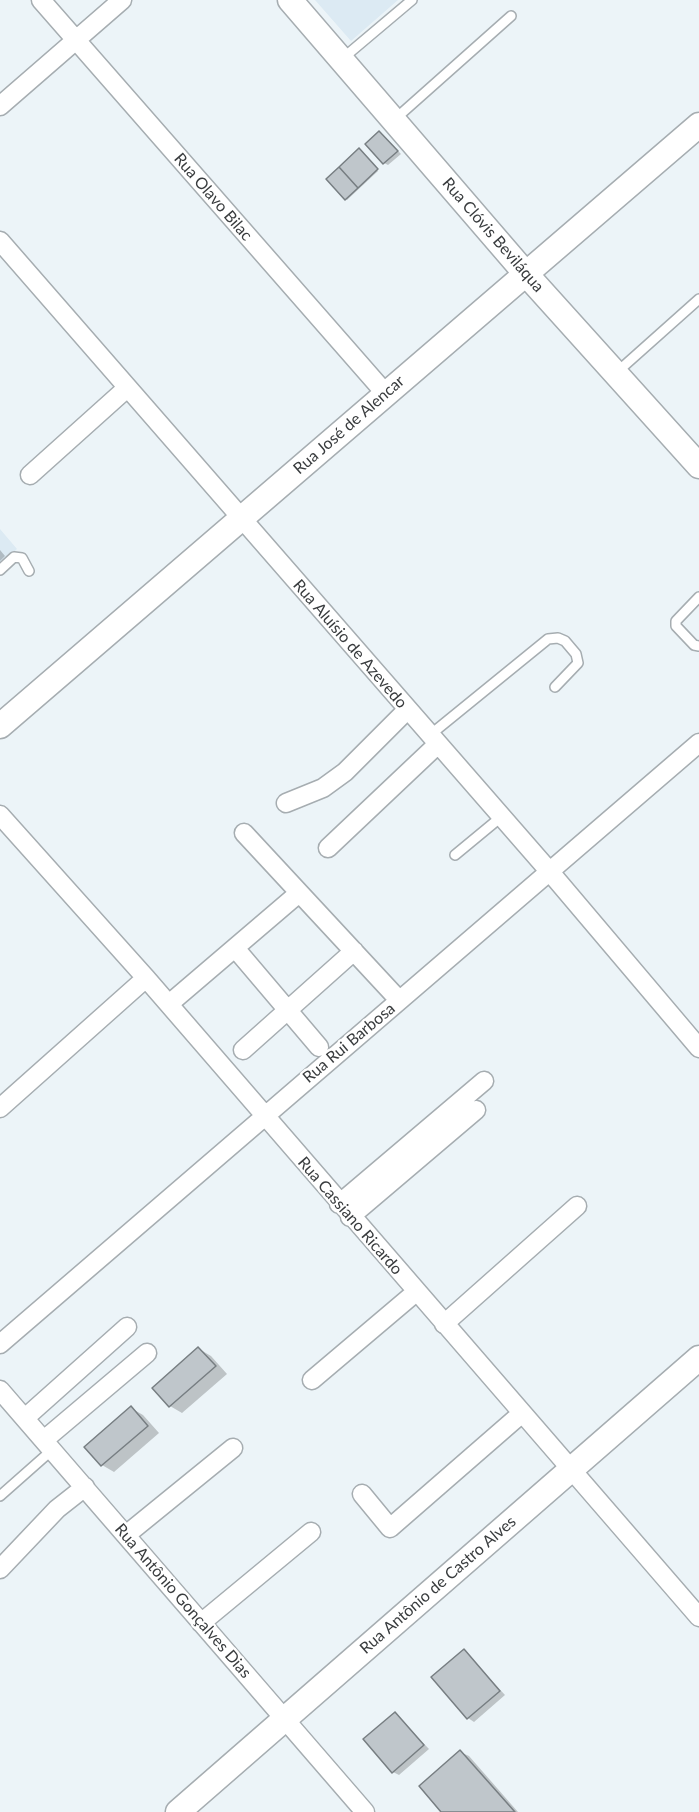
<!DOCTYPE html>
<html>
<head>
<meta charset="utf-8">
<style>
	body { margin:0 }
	canvas { display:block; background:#ecf4f8 }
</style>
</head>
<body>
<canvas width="699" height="1812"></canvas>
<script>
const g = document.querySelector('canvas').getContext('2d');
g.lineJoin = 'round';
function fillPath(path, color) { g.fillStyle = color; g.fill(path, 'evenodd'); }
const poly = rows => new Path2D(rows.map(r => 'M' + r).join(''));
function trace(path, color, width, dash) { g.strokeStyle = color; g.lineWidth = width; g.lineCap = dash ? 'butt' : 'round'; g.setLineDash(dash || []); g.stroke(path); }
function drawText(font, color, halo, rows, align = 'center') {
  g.font = font + ' Lato,sans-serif'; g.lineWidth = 4.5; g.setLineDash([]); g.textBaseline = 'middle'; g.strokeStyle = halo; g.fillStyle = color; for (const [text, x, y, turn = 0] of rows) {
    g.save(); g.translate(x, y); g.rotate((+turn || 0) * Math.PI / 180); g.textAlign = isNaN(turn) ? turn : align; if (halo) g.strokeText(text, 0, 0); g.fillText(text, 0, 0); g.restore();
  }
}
const built = poly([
	[315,0,398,0,351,41],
	[0,529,17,549,0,564]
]);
const shadow = poly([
	[380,132,401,154,388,165,384,163],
	[361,151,378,171,347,200,346,199],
	[0,550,5,556,0,561],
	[199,1349,211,1356,227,1374,182,1413,170,1406],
	[131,1408,143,1415,159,1433,114,1472,102,1465,86,1447],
	[464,1651,505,1695,474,1722,468,1718],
	[395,1714,429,1749,399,1775,393,1772],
	[460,1752,469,1756,518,1812,443,1812]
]);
const building = poly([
	[379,131,398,151,383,164,365,144,379,131],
	[359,148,378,169,358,188,339,167,359,148],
	[339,167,358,188,345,200,326,179,339,167],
	[198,1347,216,1366,169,1407,152,1388,198,1347],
	[131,1406,148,1426,101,1466,84,1447,131,1406],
	[464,1649,500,1691,467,1719,431,1677,464,1649],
	[395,1712,424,1745,392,1773,363,1739,395,1712],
	[460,1750,515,1812,441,1812,419,1786,460,1750]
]);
const lane = poly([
	[342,59,412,0],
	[394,120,511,16],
	[616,373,699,299],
	[0,570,14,557,22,558,29,571],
	[699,597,676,621,676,626,694,645,699,646],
	[430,735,548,639,558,638,565,641,576,654,578,663,555,687],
	[455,855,501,817],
	[0,1496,52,1450]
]);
const street = poly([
	[41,0,386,394],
	[0,106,122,0],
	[0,241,550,872,699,1048],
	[30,475,127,388],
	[286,803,323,788,345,772,407,710],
	[0,815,146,978,699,1617],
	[244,833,399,1000],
	[328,848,438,744],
	[235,948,319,1047],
	[169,1004,299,893],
	[243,1050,354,951],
	[0,1108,146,978],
	[339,1204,484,1081],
	[350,1217,476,1110],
	[444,1324,577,1206],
	[0,1344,699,743],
	[312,1380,416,1292],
	[0,1390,365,1812],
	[25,1418,127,1327],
	[44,1440,147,1353],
	[362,1494,390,1528,521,1414],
	[126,1535,233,1448],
	[0,1569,57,1509,85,1487],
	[201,1623,311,1532]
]);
const secondary = poly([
	[290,0,526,274,699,466],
	[0,726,699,125],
	[178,1812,699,1358]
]);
const streetNames = [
	["Rua Olavo Bilac",213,197,49],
	["Rua Clóvis Beviláqua",493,235,49],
	["Rua José de Alencar",349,425,-41],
	["Rua Aluísio de Azevedo",350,644,49],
	["Rua Rui Barbosa",349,1043,-40],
	["Rua Cassiano Ricardo",350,1216,49],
	["Rua Antônio de Castro Alves",438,1585,-41],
	["Rua Antônio Gonçalves Dias",183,1601,49]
];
fillPath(built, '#dceaf3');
fillPath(shadow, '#0003');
fillPath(building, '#bfc6cb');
trace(building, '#777e82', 1.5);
trace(lane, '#a6adb1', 12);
trace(street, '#a6adb1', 21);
trace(secondary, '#a6adb1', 27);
trace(lane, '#fff', 9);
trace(street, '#fff', 18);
trace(secondary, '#fff', 24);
drawText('16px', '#393c3e', '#fff', streetNames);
</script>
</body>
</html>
